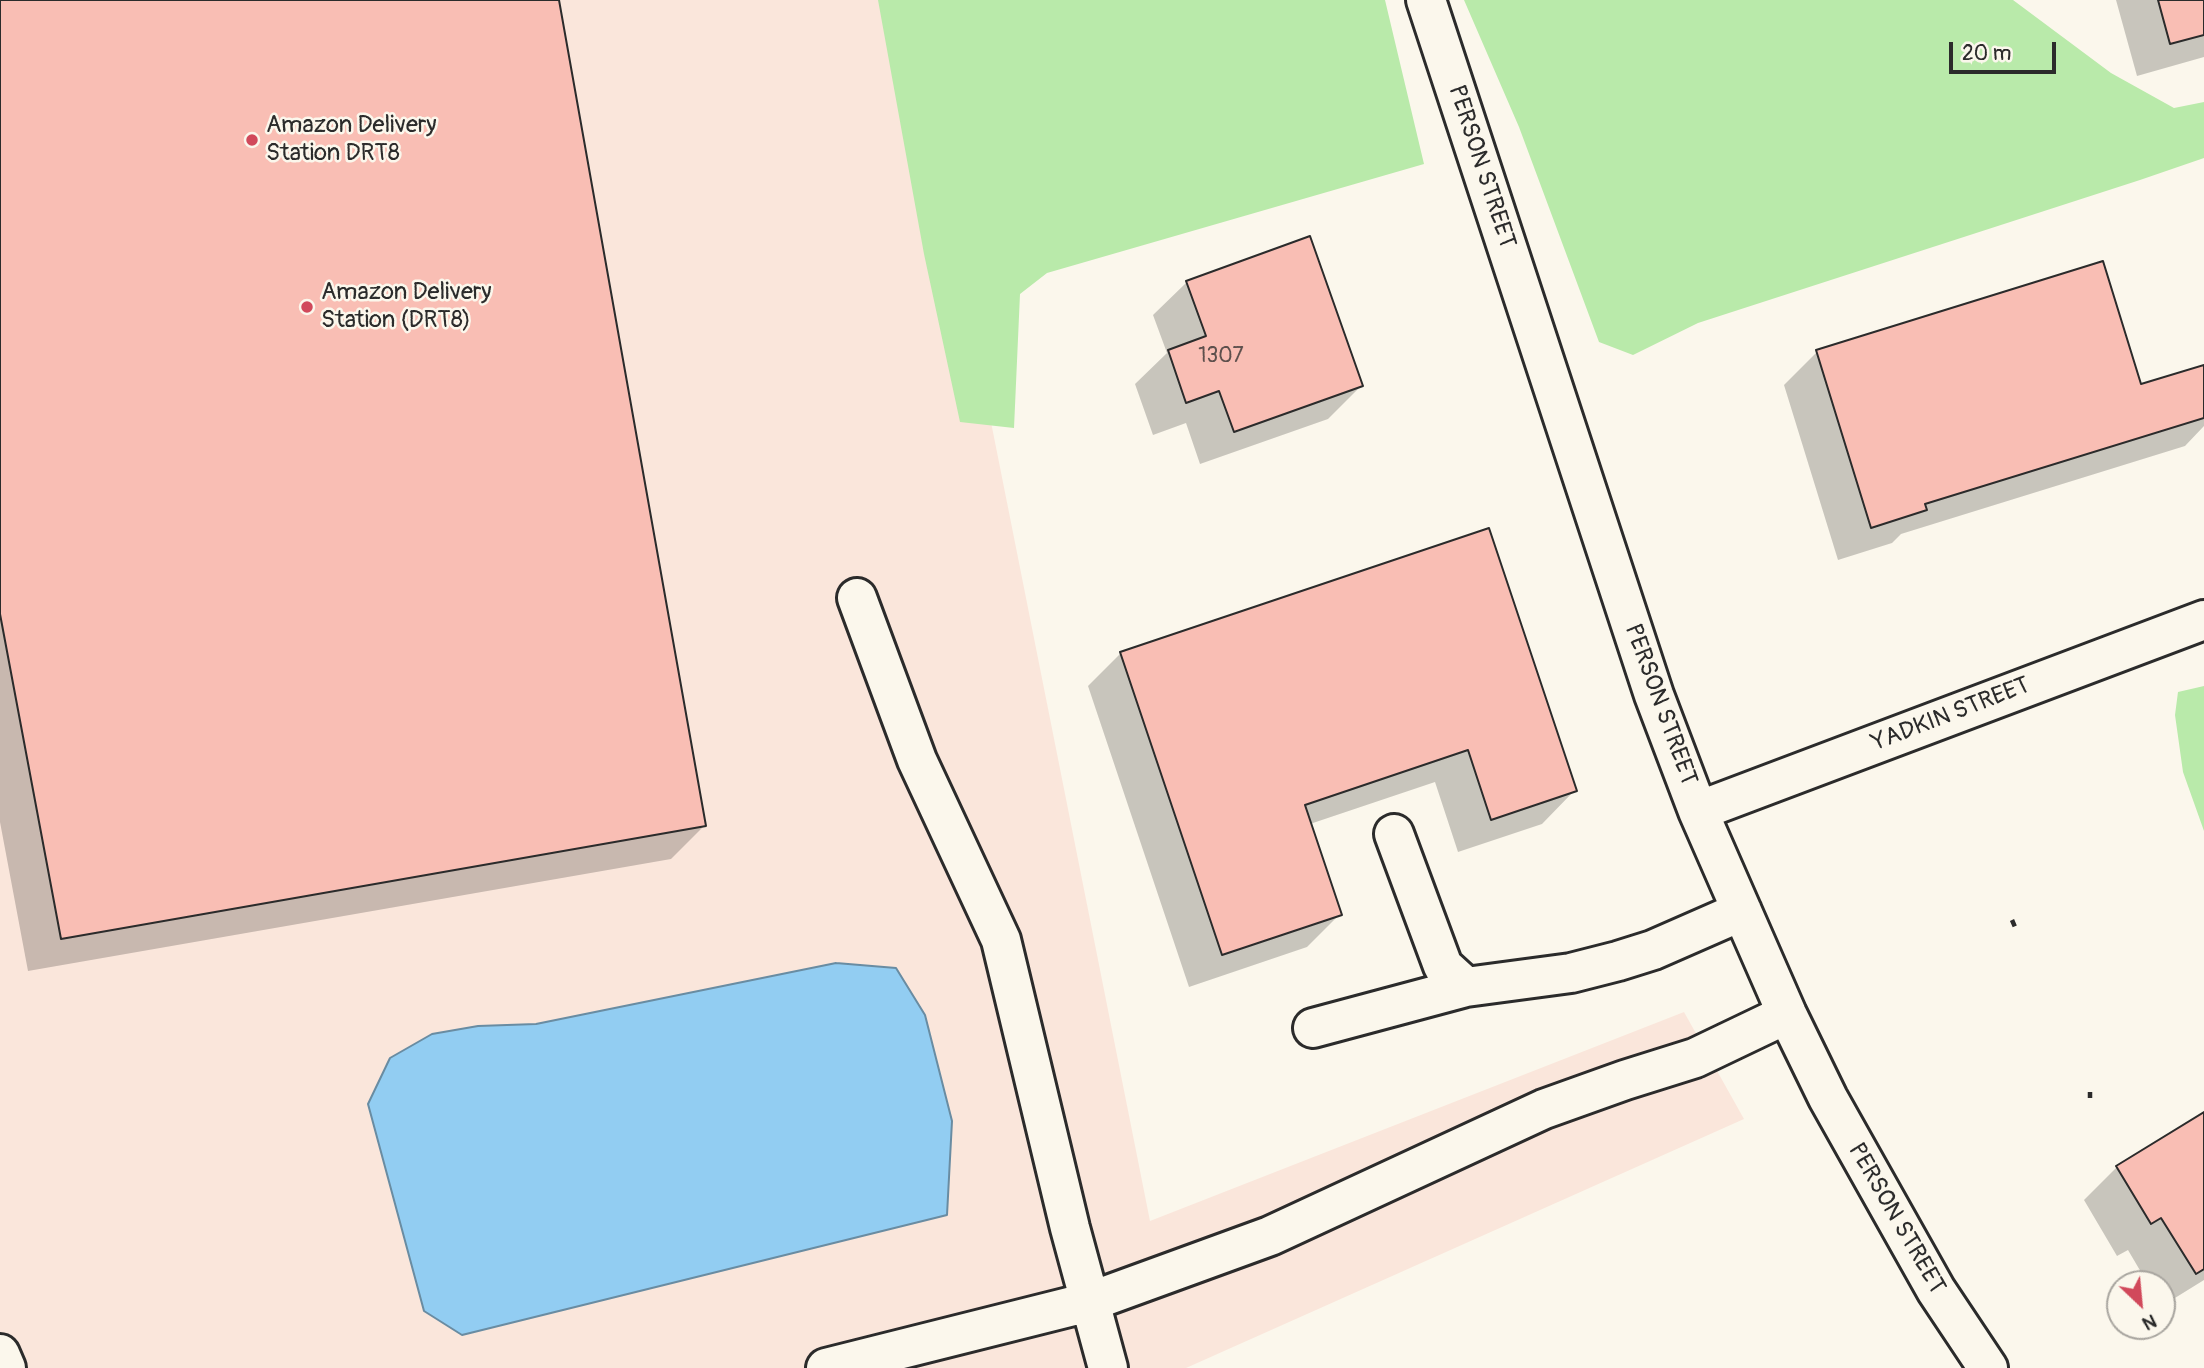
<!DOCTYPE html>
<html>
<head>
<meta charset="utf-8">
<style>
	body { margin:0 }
	#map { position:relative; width:2204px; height:1368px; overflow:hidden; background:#fbf7ec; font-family:Pangolin,sans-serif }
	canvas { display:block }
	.north { position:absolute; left:2106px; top:1270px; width:70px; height:70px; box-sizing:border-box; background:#fbf7ec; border:2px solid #a8a59f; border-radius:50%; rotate:154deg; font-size:19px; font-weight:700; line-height:28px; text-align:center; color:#2b2b2b }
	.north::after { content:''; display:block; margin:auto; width:24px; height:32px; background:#d1495b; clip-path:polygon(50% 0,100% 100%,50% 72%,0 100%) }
	.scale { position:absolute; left:1949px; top:42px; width:107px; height:32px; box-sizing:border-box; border:4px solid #2b2b2b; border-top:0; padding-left:9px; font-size:21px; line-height:24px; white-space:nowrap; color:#2b2b2b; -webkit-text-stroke:5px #fbf7ec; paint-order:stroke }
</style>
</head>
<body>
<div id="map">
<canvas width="2204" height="1368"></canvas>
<div class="north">N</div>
<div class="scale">20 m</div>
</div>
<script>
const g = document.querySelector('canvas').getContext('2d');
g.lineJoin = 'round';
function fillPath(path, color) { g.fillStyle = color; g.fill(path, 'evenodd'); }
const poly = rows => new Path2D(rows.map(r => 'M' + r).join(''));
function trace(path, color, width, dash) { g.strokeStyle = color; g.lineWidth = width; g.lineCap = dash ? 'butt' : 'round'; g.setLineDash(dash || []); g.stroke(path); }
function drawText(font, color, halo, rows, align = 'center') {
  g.font = font + ' Pangolin,sans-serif'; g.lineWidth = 5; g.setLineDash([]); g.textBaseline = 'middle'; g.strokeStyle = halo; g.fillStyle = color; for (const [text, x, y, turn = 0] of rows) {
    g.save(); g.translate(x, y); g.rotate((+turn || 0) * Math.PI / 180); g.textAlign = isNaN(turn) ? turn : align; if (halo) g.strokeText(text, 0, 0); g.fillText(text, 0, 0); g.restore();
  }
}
const built = poly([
	[0,0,907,0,1150,1221,1684,1012,1744,1119,1186,1368,0,1368]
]);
const green = poly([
	[878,0,1385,0,1424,164,1047,273,1020,294,1014,428,960,422,924,254],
	[1464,0,2013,0,2111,73,2174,108,2204,102,2204,158,2140,180,1698,323,1633,355,1599,342,1519,127],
	[2204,686,2204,831,2183,772,2175,715,2178,692]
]);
const water = poly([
	[836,963,896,968,925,1015,952,1121,947,1215,462,1335,424,1311,368,1104,390,1058,432,1034,478,1026,536,1024,836,963]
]);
const shadow = poly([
	[0,0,558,0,704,826,671,859,28,971,0,822],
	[2116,0,2204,0,2204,57,2137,76],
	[1187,282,1361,386,1328,419,1200,464,1186,423,1153,435,1135,384,1167,353,1153,315],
	[1817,352,2140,386,2204,367,2204,426,2185,446,1901,534,1892,543,1838,560,1784,385],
	[1488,530,1575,790,1542,824,1458,852,1435,782,1310,824,1340,914,1307,947,1189,987,1088,686,1121,653],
	[2204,1114,2204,1280,2162,1306,2162,1284,2148,1284,2128,1250,2117,1256,2084,1200,2117,1167]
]);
const building = poly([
	[0,0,559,0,706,826,61,939,0,614,0,0],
	[2158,0,2204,0,2204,35,2170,44,2158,0],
	[1310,236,1363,386,1234,432,1219,391,1186,403,1168,350,1206,336,1186,281,1310,236],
	[2103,261,2141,384,2204,365,2204,418,1925,504,1927,510,1871,528,1816,350,2103,261],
	[1489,528,1577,791,1491,820,1468,750,1305,805,1342,915,1222,955,1120,652,1489,528],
	[2204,1112,2204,1269,2196,1274,2161,1218,2151,1224,2116,1166,2204,1112]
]);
const path = poly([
	[2012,920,2015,927],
	[2090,1092,2090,1098]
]);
const minor = poly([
	[1426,0,1654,695,1698,811,1787,1014,1828,1098,1936,1290,1988,1368],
	[857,598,917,760,1001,940,1070,1228,1108,1368],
	[1698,811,2204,620],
	[1394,834,1443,966,1466,987,1571,973,1618,961,1653,950,1742,911],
	[1313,1028,1466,987],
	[0,1354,6,1368],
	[826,1368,1089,1302,1270,1236,1544,1109,1625,1080,1695,1058,1787,1014]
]);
const markers = [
	[252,140,7,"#d1495b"],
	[307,307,7,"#d1495b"]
];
const numberNames = [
	["1307",1221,357]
];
const poiNames = [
	["Amazon Delivery",266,126],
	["Station DRT8",266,154],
	["Amazon Delivery",321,293],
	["Station (DRT8)",321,321]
];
const streetNames = [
	["PERSON STREET",1481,167,72],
	["PERSON STREET",1660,705,70],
	["YADKIN STREET",1951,715,-21],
	["PERSON STREET",1896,1219,60]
];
fillPath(built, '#fae6db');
fillPath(green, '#b9eaaa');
fillPath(water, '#92cdf2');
trace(water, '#698ca2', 2);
fillPath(shadow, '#0003');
fillPath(building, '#f9beb4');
trace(building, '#2b2b2b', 2);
trace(minor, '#2b2b2b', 44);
trace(path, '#2b2b2b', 4.5, [7, 5]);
trace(minor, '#fbf7ec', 38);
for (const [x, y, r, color] of markers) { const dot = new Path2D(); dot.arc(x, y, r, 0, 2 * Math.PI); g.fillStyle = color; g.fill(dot); trace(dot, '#fbf7ec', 2.5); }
drawText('21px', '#5e504d', null, numberNames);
drawText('24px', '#2b2b2b', '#fbf7ec', poiNames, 'left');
drawText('24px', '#2b2b2b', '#fbf7ec', streetNames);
</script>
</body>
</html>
